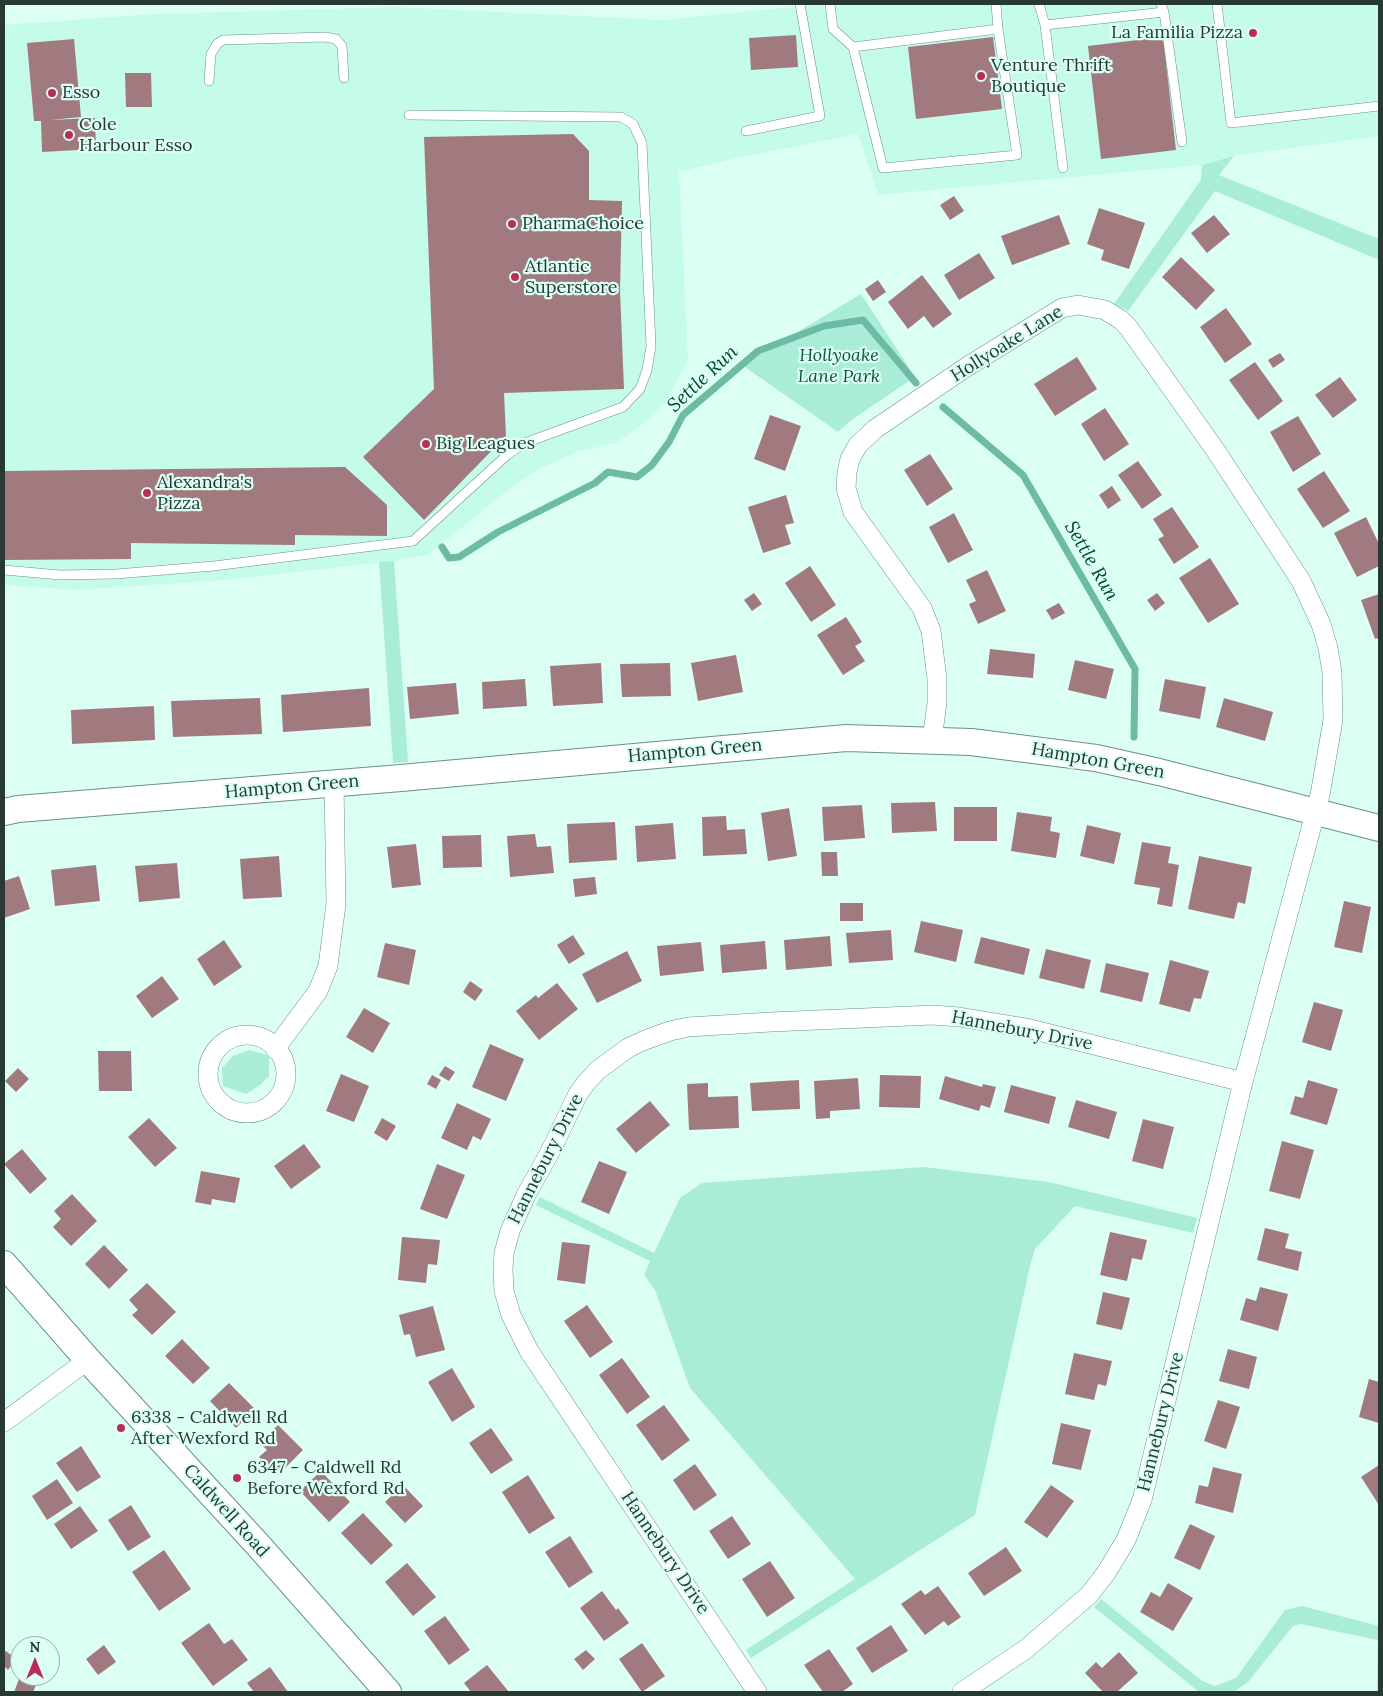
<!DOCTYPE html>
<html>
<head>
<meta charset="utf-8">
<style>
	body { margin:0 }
	#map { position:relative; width:1383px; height:1696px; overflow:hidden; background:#dcfff3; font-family:Lora,serif }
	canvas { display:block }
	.frame { position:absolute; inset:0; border:5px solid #283934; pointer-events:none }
	.north { position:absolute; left:10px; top:1636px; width:50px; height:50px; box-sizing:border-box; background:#dcfff3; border:1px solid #94b0a7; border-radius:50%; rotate:0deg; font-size:14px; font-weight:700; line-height:20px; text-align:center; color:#283934 }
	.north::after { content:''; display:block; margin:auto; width:18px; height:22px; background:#bb2c5a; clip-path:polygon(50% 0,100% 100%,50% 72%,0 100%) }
</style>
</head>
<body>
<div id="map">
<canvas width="1383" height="1696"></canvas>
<div class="frame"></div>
<div class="north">N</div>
</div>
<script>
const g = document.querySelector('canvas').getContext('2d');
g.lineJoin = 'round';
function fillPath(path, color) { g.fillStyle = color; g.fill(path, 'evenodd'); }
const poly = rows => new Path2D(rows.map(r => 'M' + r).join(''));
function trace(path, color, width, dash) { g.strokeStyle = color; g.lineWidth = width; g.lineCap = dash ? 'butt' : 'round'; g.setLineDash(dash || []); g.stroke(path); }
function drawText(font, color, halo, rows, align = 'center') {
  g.font = font + ' Lora,serif'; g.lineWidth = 4.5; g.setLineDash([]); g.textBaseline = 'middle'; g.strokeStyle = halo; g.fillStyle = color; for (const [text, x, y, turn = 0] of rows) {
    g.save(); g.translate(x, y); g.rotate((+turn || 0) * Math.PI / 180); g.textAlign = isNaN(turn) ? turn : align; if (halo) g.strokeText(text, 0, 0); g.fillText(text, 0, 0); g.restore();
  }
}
const built = poly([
	[821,4,1379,4,1379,136,1234,156,1202,165,878,195,858,134,737,158,679,172,688,359,666,403,634,431,615,443,577,452,535,471,512,487,428,555,394,561,223,580,77,590,4,585,4,25,156,14,395,7,663,20]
]);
const green = poly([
	[1234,156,1219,175,1379,239,1379,260,1215,191,1128,311,1114,304,1201,180,1202,165],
	[861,294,915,377,850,421,838,432,742,365],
	[394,561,408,762,393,763,379,562],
	[250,1050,269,1056,269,1076,260,1085,246,1094,223,1086,222,1068,233,1056],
	[924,1167,1049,1182,1197,1218,1193,1233,1075,1206,1035,1249,1030,1266,975,1515,751,1658,746,1650,855,1579,690,1388,655,1290,644,1275,650,1261,536,1205,540,1197,654,1253,680,1198,702,1183],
	[1101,1599,1202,1681,1215,1686,1236,1678,1285,1610,1302,1606,1379,1626,1379,1692,1377,1692,1378,1640,1301,1624,1293,1626,1248,1682,1235,1691,1199,1692,1094,1607]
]);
const stream = poly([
	[943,407,1023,475,1135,669,1134,737],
	[442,547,449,558,459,557,498,532,595,483,608,472,637,477,652,465,669,442,683,415,758,351,824,326,863,320,916,383]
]);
const building = poly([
	[796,35,798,67,751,70,749,38],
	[993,37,1002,109,916,119,908,47],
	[1163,37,1176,150,1101,159,1088,46],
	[74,39,81,117,49,120,95,118,96,149,42,152,41,121,34,121,27,43],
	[125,73,151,73,152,107,126,107],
	[573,134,589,151,589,200,622,201,620,291,624,389,504,393,506,436,424,520,363,457,434,389,424,137],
	[954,196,964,211,950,220,940,205],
	[1099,208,1145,223,1129,269,1101,260,1104,250,1087,244],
	[1059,215,1070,244,1012,265,1001,236],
	[1214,215,1230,234,1207,253,1191,233],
	[979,253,995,278,959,300,944,275],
	[1181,257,1215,290,1196,310,1162,277],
	[922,275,952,314,933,328,924,316,908,329,888,302],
	[878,280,886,292,873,301,865,289],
	[1226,308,1252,344,1225,363,1200,327],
	[1280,353,1285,360,1273,368,1268,360],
	[1077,357,1097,389,1055,416,1034,384],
	[1255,362,1283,401,1258,420,1229,380],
	[1340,377,1357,400,1333,418,1315,395],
	[1105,408,1129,444,1104,461,1081,424],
	[770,415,801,426,785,471,754,459],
	[1298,416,1321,454,1293,472,1270,432],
	[930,454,953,489,927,506,904,470],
	[1138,461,1162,495,1142,509,1118,475],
	[345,467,387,505,387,536,295,535,295,545,131,543,131,559,4,560,4,471],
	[1324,471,1350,511,1323,528,1297,489],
	[1112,486,1121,500,1108,509,1099,495],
	[786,495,794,523,785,525,791,544,763,553,748,507],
	[1172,507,1199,547,1174,564,1158,539,1164,536,1153,519],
	[954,513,973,550,948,563,929,527],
	[1366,517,1379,544,1379,566,1357,577,1334,533],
	[1210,558,1239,604,1208,623,1179,578],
	[810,566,836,605,811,622,785,583],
	[987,570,1006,611,978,624,969,604,976,601,966,580],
	[754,593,762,604,752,611,744,600],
	[1157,593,1165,603,1155,611,1147,600],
	[1379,594,1379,638,1375,639,1361,600],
	[1059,603,1065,613,1052,620,1046,610],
	[846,617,862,642,855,646,865,661,843,675,817,635],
	[990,649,1035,654,1033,678,987,674],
	[736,655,743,692,698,701,691,663],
	[1075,660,1114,669,1106,699,1068,690],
	[601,663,603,703,553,706,550,666],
	[670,663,671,696,622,697,620,664],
	[525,679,527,706,483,709,482,682],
	[1165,679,1206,687,1200,719,1159,711],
	[456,683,459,714,410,719,407,687],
	[369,688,371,726,283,732,281,695],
	[260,698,262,734,173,737,171,701],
	[1224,698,1273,712,1265,741,1216,727],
	[154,706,155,740,72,744,71,710],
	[935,802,937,831,892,833,891,803],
	[862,805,865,838,824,841,822,807],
	[954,807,997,807,997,841,954,841],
	[789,808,797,856,768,861,761,813],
	[1017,812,1052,817,1050,831,1060,833,1056,858,1011,851],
	[726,816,727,830,745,829,747,854,703,856,702,817],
	[615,822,617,860,569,863,567,824],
	[673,823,676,859,637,862,635,826],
	[1087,825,1121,833,1114,864,1080,856],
	[535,834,537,847,551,846,554,873,510,877,507,836],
	[481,835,482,867,443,868,442,836],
	[1142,842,1171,847,1168,863,1179,865,1172,907,1157,904,1160,888,1134,884],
	[416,844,421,885,392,888,387,847],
	[821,852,837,852,838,876,822,876],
	[279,856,282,897,243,899,240,859],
	[1199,856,1252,867,1245,904,1238,902,1234,919,1188,909],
	[177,863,180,898,139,902,135,866],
	[96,865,100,901,55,906,51,870],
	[19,876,30,909,4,918,4,881],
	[595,877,597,894,575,897,573,879],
	[1344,901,1371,907,1362,953,1334,947],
	[840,903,863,903,863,921,840,921],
	[921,921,963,930,956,962,914,952],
	[891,930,893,960,849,963,846,933],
	[573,935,585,954,569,964,557,945],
	[830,936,832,966,786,970,784,940],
	[981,937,1030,949,1024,975,974,963],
	[224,940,242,967,214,986,197,959],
	[765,941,767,969,722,973,720,945],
	[701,942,704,971,660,976,657,946],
	[385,943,416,950,409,985,377,977],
	[1046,949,1091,960,1084,989,1039,978],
	[627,951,642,981,597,1003,582,974],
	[1170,960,1209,971,1201,999,1194,998,1190,1012,1159,1004],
	[1106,963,1149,973,1142,1002,1100,992],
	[162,976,179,999,152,1018,136,996],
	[470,981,483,990,475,1001,463,992],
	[557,983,578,1009,539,1040,516,1011,536,995,538,998],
	[1314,1002,1343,1010,1331,1051,1302,1042],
	[364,1008,390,1023,373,1053,346,1037],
	[490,1044,524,1059,506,1101,472,1087],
	[98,1051,131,1051,132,1091,99,1091],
	[445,1066,455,1072,449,1081,439,1075],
	[18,1068,29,1079,16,1092,5,1081],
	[341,1074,369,1086,354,1122,326,1111],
	[432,1075,441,1080,436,1089,427,1084],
	[880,1075,921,1076,920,1108,879,1107],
	[945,1076,982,1087,983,1084,996,1087,990,1108,981,1105,979,1111,939,1099],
	[858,1078,860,1109,830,1111,830,1118,816,1119,814,1081],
	[799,1080,800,1109,752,1111,750,1083],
	[1308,1080,1338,1089,1327,1125,1290,1114,1295,1096,1303,1098],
	[708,1083,708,1097,738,1096,739,1128,689,1130,687,1084],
	[1011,1085,1056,1097,1049,1124,1004,1112],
	[1076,1100,1117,1112,1109,1139,1068,1127],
	[650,1101,670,1125,636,1153,616,1129],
	[457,1103,491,1119,481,1140,473,1136,467,1150,441,1138],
	[149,1118,177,1148,155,1167,128,1137],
	[382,1118,396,1126,387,1141,374,1133],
	[1143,1119,1174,1127,1163,1169,1132,1161],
	[1282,1141,1314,1150,1300,1199,1269,1191],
	[304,1144,321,1167,291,1189,274,1166],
	[22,1149,47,1179,30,1194,4,1164],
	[599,1161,627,1172,609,1214,581,1202],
	[437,1164,465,1175,447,1219,420,1209],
	[201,1171,240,1178,235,1203,212,1199,211,1205,195,1202],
	[72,1194,97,1221,71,1246,53,1227,61,1219,54,1211],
	[1265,1228,1289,1234,1285,1248,1302,1252,1298,1271,1257,1260],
	[1110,1232,1147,1240,1142,1260,1132,1258,1127,1281,1100,1275],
	[402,1237,440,1240,437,1265,428,1264,426,1283,398,1280],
	[562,1242,590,1245,585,1284,557,1280],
	[104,1245,128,1270,109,1289,85,1264],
	[147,1283,176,1312,152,1335,132,1315,138,1310,129,1300],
	[1260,1287,1288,1294,1278,1331,1240,1320,1246,1298,1256,1301],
	[1103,1292,1130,1298,1122,1330,1096,1324],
	[587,1305,613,1342,590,1358,564,1321],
	[433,1306,445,1350,416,1357,410,1334,404,1335,399,1315],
	[182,1339,210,1368,193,1384,165,1356],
	[1228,1349,1257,1357,1249,1389,1219,1381],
	[1074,1353,1112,1361,1106,1386,1098,1384,1094,1400,1065,1394],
	[622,1358,650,1397,627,1414,599,1375],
	[452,1368,475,1407,452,1422,428,1382],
	[1369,1379,1379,1382,1379,1423,1359,1417],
	[229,1383,255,1409,236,1428,210,1401],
	[1218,1400,1240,1407,1226,1449,1204,1441],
	[664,1405,690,1440,662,1461,636,1425],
	[1061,1423,1091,1430,1081,1470,1052,1464],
	[278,1425,303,1450,278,1475,259,1457,267,1450,260,1443],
	[491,1428,513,1460,491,1474,469,1443],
	[81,1446,101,1477,77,1492,56,1463],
	[695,1464,717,1495,694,1511,673,1480],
	[1379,1465,1379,1505,1361,1477],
	[1213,1467,1242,1474,1233,1513,1195,1503,1199,1485,1208,1487],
	[321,1471,350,1502,329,1522,300,1491],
	[528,1475,555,1518,529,1534,502,1492],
	[57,1479,73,1503,47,1520,32,1496],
	[403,1485,423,1506,405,1523,385,1502],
	[1051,1485,1074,1501,1047,1538,1024,1522],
	[131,1505,151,1537,128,1551,108,1520],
	[80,1506,98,1531,71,1549,54,1524],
	[363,1513,393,1545,371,1565,341,1533],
	[732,1516,751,1544,728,1559,709,1531],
	[1190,1524,1215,1536,1200,1570,1174,1558],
	[570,1536,593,1572,569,1588,545,1552],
	[1006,1547,1022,1571,984,1596,968,1573],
	[164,1550,191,1589,159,1611,132,1572],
	[770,1561,795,1598,767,1617,742,1579],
	[407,1563,436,1597,413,1616,385,1582],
	[1168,1583,1193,1598,1173,1631,1140,1612,1151,1592,1160,1597],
	[938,1586,961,1617,948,1626,944,1621,925,1635,901,1604,921,1590,925,1595],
	[602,1591,616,1610,618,1608,629,1623,604,1641,580,1608],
	[445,1616,470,1650,449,1665,424,1631],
	[209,1623,224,1644,232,1639,248,1660,213,1686,181,1643],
	[891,1625,908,1651,872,1673,856,1648],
	[642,1643,665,1676,642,1692,619,1659],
	[104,1645,116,1662,98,1675,86,1659],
	[829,1649,853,1684,842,1692,823,1692,804,1665],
	[586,1650,595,1659,583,1670,574,1659],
	[6,1651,16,1659,8,1670,4,1666,4,1653],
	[1119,1652,1138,1673,1117,1692,1103,1692,1085,1673,1096,1662,1102,1668],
	[487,1665,509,1692,471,1692,464,1683],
	[270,1667,288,1692,254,1692,247,1683],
	[19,1679,36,1685,33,1692,14,1692]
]);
const lane = poly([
	[830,4,833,29,853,47,883,168,1017,155,998,29,853,47],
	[996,4,998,29],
	[1039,4,1045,25,1164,12,1161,4],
	[1217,4,1231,123,1379,106],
	[1164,12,1182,142],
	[1045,25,1063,168],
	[209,81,211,54,217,44,223,40,325,37,336,39,342,46,344,78],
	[746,131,820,116,800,4],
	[4,570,60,575,116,574,214,566,413,541,507,455,522,444,623,407,640,389,647,370,651,346,642,143,633,124,621,117,409,115]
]);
const street = poly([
	[932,740,937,703,937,679,931,631,922,608,853,512,846,488,847,472,850,459,858,445,875,429,968,366,1062,308,1078,305,1105,310,1121,320,1128,327,1216,451,1301,581,1321,624,1328,648,1332,672,1333,720,1320,795,1243,1082,1142,1500,1126,1540,1106,1573,1089,1595,1026,1649,962,1692],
	'208 1074a39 39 0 1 1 78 0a39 39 0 1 1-78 0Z',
	[275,1049,318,991,328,966,336,904,334,783],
	[4,1422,88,1360],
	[757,1692,529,1351,511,1315,504,1291,503,1269,504,1253,510,1231,526,1195,550,1152,578,1094,585,1084,598,1070,628,1048,645,1040,670,1031,688,1027,771,1022,933,1015,959,1017,1026,1028,1243,1082]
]);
const secondary = poly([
	[4,812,18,809,401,778,846,738,971,742,1096,758,1159,772,1379,828],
	[4,1264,88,1360,258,1545,388,1692]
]);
const markers = [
	[1253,33,5,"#bb2c5a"],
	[981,76,5,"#bb2c5a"],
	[52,93,5,"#bb2c5a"],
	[69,135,5,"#bb2c5a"],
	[512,224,5,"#bb2c5a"],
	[515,277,5,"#bb2c5a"],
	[426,444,5,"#bb2c5a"],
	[147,493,5,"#bb2c5a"],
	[121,1428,5,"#bb2c5a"],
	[237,1478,5,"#bb2c5a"]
];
const poiNames = [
	["La Familia Pizza",1243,33,"right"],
	["Venture Thrift",991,66],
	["Boutique",991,87],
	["Esso",62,93],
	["Cole",79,125],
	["Harbour Esso",79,146],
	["PharmaChoice",522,224],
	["Atlantic",525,267],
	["Superstore",525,288],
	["Big Leagues",436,444],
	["Alexandra's",157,483],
	["Pizza",157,504],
	["6338 - Caldwell Rd",131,1418],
	["After Wexford Rd",131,1439],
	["6347 - Caldwell Rd",247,1468],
	["Before Wexford Rd",247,1489]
];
const streetNames = [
	["Hollyoake Lane",1007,344,-32],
	["Hampton Green",695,751,-5],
	["Hampton Green",1098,761,10],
	["Hampton Green",292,787,-5],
	["Hannebury Drive",1022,1031,11],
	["Hannebury Drive",546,1159,-63],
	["Hannebury Drive",1161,1422,-76],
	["Caldwell Road",226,1511,48],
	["Hannebury Drive",665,1553,56]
];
const parkNames = [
	["Hollyoake",839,356],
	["Lane Park",839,377]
];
const waterNames = [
	["Settle Run",703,379,-43],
	["Settle Run",1091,561,60]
];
fillPath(built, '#c5fbe9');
fillPath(green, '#a9ecd7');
trace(stream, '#6dbba4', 7);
fillPath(building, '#a17a80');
trace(lane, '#699285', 10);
trace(street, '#699285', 20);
trace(secondary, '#699285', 28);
trace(lane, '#fff', 9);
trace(street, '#fff', 19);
trace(secondary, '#fff', 26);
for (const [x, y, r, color] of markers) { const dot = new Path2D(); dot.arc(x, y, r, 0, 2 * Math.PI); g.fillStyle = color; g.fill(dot); trace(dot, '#dcfff3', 2); }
drawText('18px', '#283934', '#dcfff3', poiNames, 'left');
drawText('18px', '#283934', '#dcfff3', streetNames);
drawText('italic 18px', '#115243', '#dcfff3', parkNames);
drawText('italic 19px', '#004738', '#dcfff3', waterNames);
</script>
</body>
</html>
